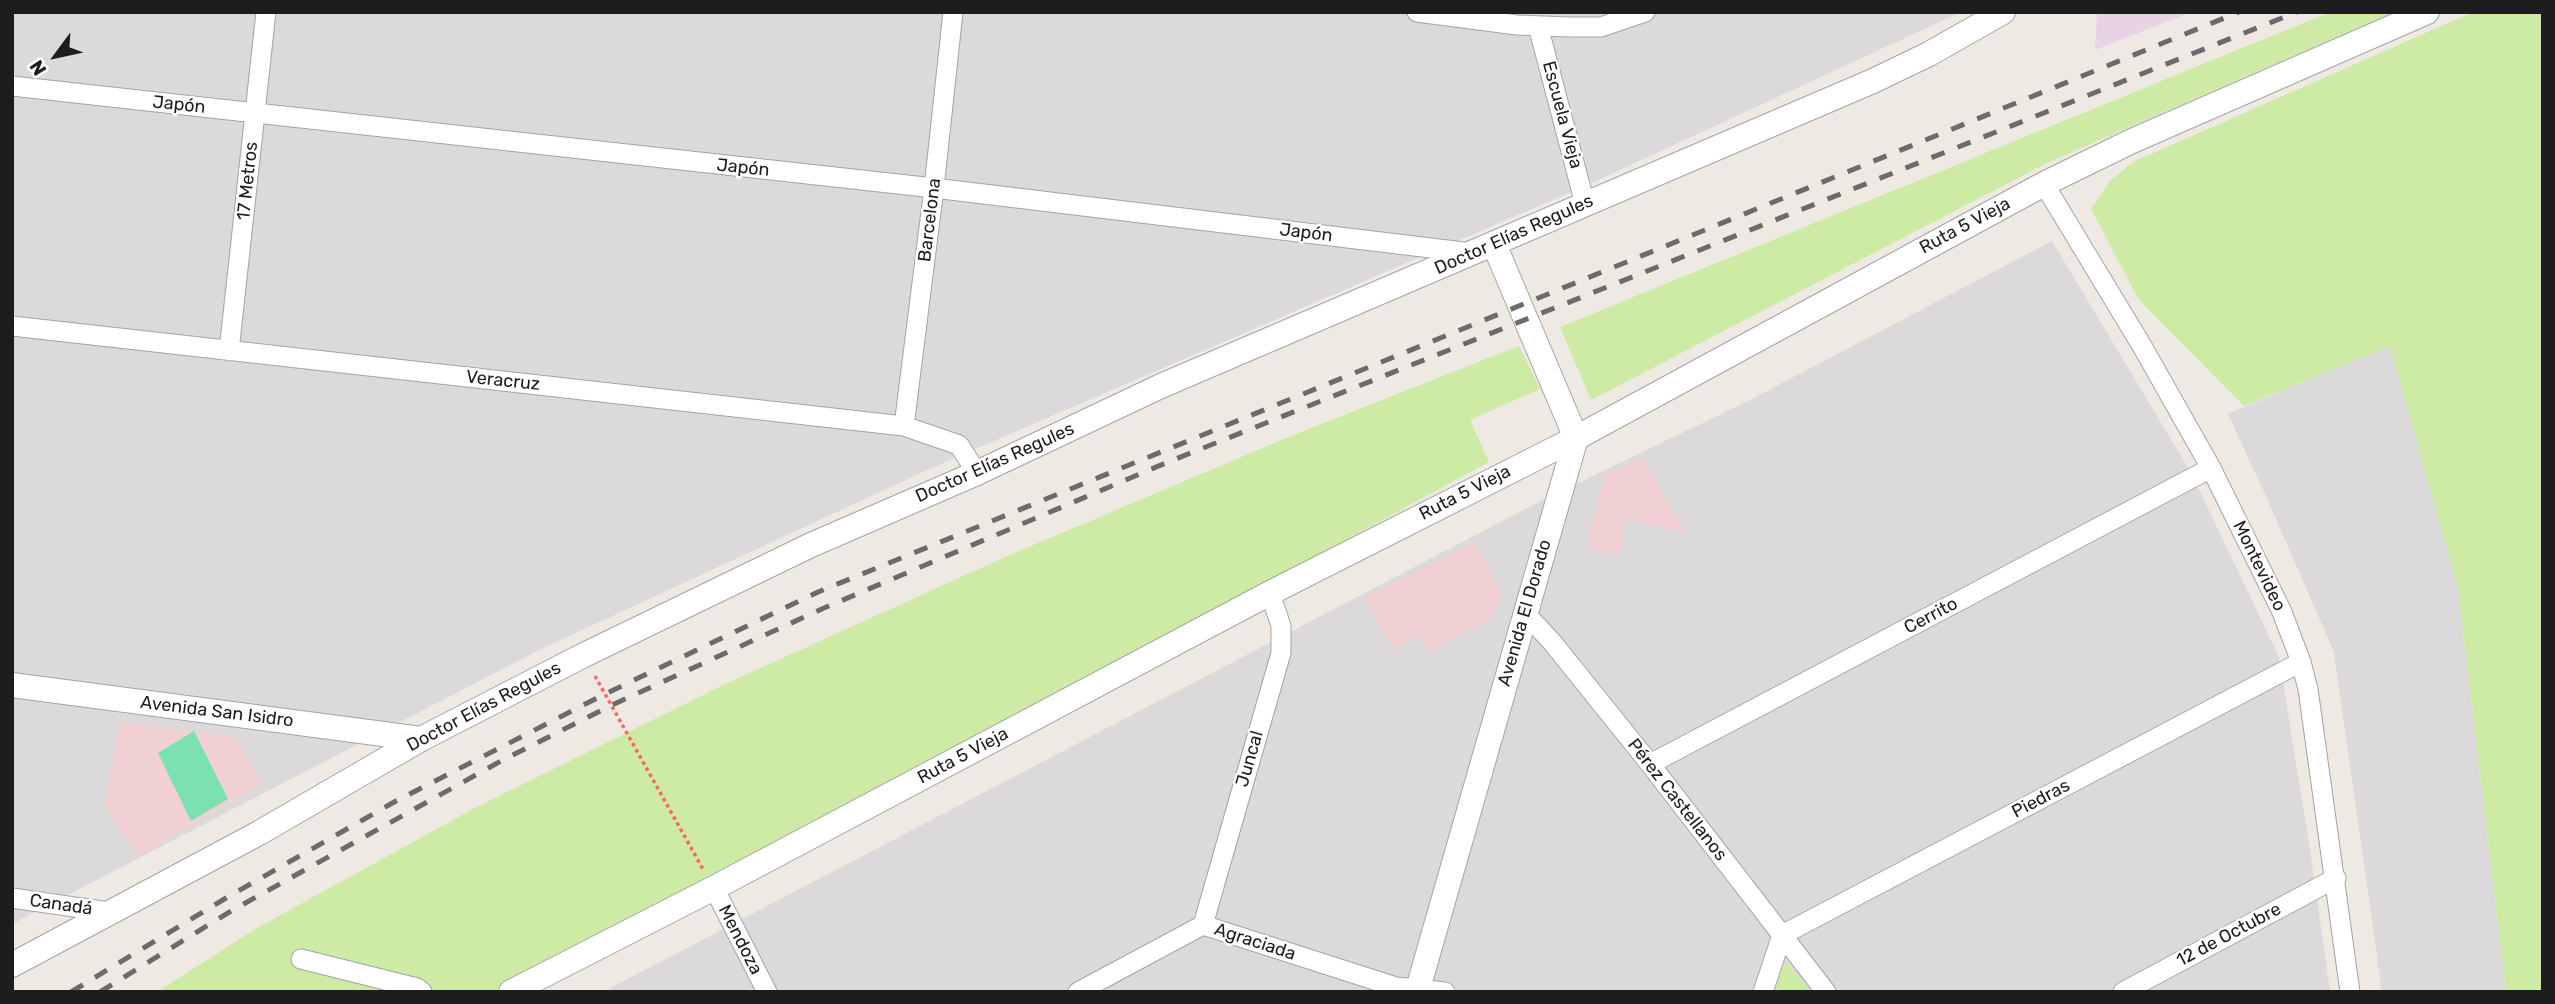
<!DOCTYPE html>
<html>
<head>
<meta charset="utf-8">
<style>
	body { margin:0 }
	#map { position:relative; width:2555px; height:1004px; overflow:hidden; background:#eee9e2; font-family:Rubik,sans-serif }
	canvas { display:block }
	.frame { position:absolute; inset:0; border:14px solid #1d1d1d; pointer-events:none }
	.north { position:absolute; left:21px; top:21px; width:70px; height:70px; -webkit-text-stroke:5px #fff; paint-order:stroke; rotate:237deg; font-size:19px; font-weight:700; line-height:28px; text-align:center; color:#1d1d1d }
	.north::after { content:''; display:block; margin:auto; width:24px; height:32px; background:#1d1d1d; clip-path:polygon(50% 0,100% 100%,50% 72%,0 100%) }
</style>
</head>
<body>
<div id="map">
<canvas width="2555" height="1004"></canvas>
<div class="frame"></div>
<div class="north">N</div>
</div>
<script>
const g = document.querySelector('canvas').getContext('2d');
g.lineJoin = 'round';
function fillPath(path, color) { g.fillStyle = color; g.fill(path, 'evenodd'); }
const poly = rows => new Path2D(rows.map(r => 'M' + r).join(''));
function trace(path, color, width, dash) { g.strokeStyle = color; g.lineWidth = width; g.lineCap = dash ? 'butt' : 'round'; g.setLineDash(dash || []); g.stroke(path); }
function drawText(font, color, halo, rows, align = 'center') {
  g.font = font + ' Rubik,sans-serif'; g.lineWidth = 5; g.setLineDash([]); g.textBaseline = 'middle'; g.strokeStyle = halo; g.fillStyle = color; for (const [text, x, y, turn = 0] of rows) {
    g.save(); g.translate(x, y); g.rotate((+turn || 0) * Math.PI / 180); g.textAlign = isNaN(turn) ? turn : align; if (halo) g.strokeText(text, 0, 0); g.fillText(text, 0, 0); g.restore();
  }
}
const residential = poly([
	[12,12,1961,12,1594,182,936,466,539,650,12,924],
	[2052,241,2190,471,2279,657,2310,850,2330,992,603,992,1531,506,1748,401],
	[2390,345,2458,588,2506,992,2382,992,2334,652,2266,496,2228,414]
]);
const commercial = poly([
	[1643,458,1686,534,1627,518,1619,556,1587,548,1604,475],
	[1474,542,1501,592,1493,617,1428,652,1419,635,1393,649,1364,598],
	[120,722,236,737,262,784,138,856,104,806]
]);
const industrial = poly([
	[2097,12,2191,12,2095,50]
]);
const grass = poly([
	[2330,12,2394,12,2049,162,1591,400,1560,327],
	[2473,12,2543,12,2543,992,2506,992,2458,588,2390,346,2244,406,2139,300,2091,209,2109,182,2133,162],
	[1519,346,1540,389,1470,420,1489,462,874,796,501,992,157,992,257,928,473,809,723,685,1005,557,1291,436],
	[1789,964,1811,992,1775,992,1782,967]
]);
const pitch = poly([
	[194,731,228,799,191,821,158,753]
]);
const path = poly([
	[595,676,704,871]
]);
const minor = poly([
	[1417,12,1517,25,1569,27,1601,27,1645,12],
	[1538,26,1585,204],
	[12,86,934,188,1472,253],
	[2044,184,2142,346,2211,468,2282,612,2301,662,2308,689,2350,992],
	[12,326,904,426,959,445,977,473],
	[229,351,266,12],
	[904,426,934,188,953,12],
	[1524,612,1552,642,1650,764,1826,992],
	[1650,764,2211,468],
	[714,888,767,992],
	[12,898,109,912],
	[1203,925,1281,653,1281,626,1270,593],
	[301,959,417,988,422,992],
	[1078,992,1203,925,1396,987,1445,992],
	[1763,992,1782,935,2301,662],
	[2123,992,2336,878]
]);
const tertiary = poly([
	[12,685,421,739],
	[12,965,259,833,421,739,584,655,811,545,977,473,1161,386,1873,81,1929,54,2003,12],
	[511,992,714,888,1270,593,1576,438,2044,184,2132,141,2427,12],
	[1417,992,1576,438,1494,244]
]);
const rail = poly([
	[71,992,226,898,396,801,605,694,818,592,2239,12],
	[100,992,231,911,501,761,612,705,824,608,1168,462,2297,12]
]);
const streetNames = [
	["Japón",179,105,6],
	["Escuela Vieja",1562,115,75],
	["Japón",743,168,6],
	["17 Metros",248,181,-84],
	["Barcelona",930,220,-83],
	["Ruta 5 Vieja",1965,226,-28],
	["Japón",1306,233,7],
	["Doctor Elías Regules",1514,235,-24],
	["Veracruz",503,381,6],
	["Doctor Elías Regules",995,463,-24],
	["Ruta 5 Vieja",1465,493,-27],
	["Montevideo",2259,566,64],
	["Avenida El Dorado",1525,613,-74],
	["Cerrito",1931,616,-28],
	["Doctor Elías Regules",484,707,-28],
	["Avenida San Isidro",217,712,7],
	["Ruta 5 Vieja",963,756,-28],
	["Juncal",1250,759,-74],
	["Piedras",2041,799,-28],
	["Pérez Castellanos",1677,800,52],
	["Canadá",61,905,8],
	["12 de Octubre",2229,935,-28],
	["Mendoza",740,940,63],
	["Agraciada",1255,942,18]
];
fillPath(residential, '#dbd9da');
fillPath(commercial, '#f0d0d2');
fillPath(industrial, '#e8d3e6');
fillPath(grass, '#ceeba5');
fillPath(pitch, '#7ce1b1');
trace(minor, '#a4a4a4', 21);
trace(tertiary, '#a4a4a4', 26);
trace(path, '#fe6463', 3.5, [3.5, 3.5]);
trace(minor, '#fff', 19);
trace(tertiary, '#fff', 24);
trace(rail, '#6b6b6b', 5, [14, 14]);
drawText('18px', '#1d1d1d', '#fff', streetNames);
</script>
</body>
</html>
